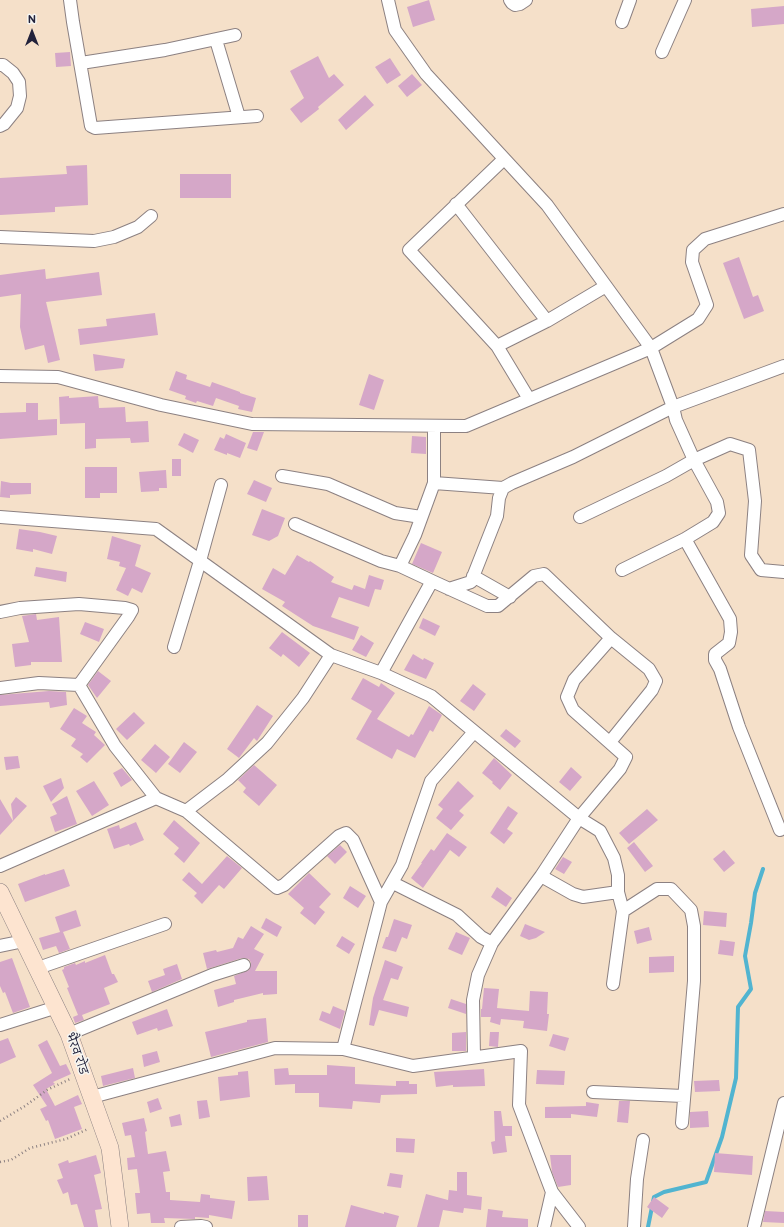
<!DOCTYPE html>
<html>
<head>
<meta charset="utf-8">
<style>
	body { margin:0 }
	#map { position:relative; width:784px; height:1227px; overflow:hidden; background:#f5e0c9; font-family:"Balsamiq Sans",sans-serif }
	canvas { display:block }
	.north { position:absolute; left:12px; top:12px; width:40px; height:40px; -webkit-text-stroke:3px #f6f6f2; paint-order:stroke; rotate:0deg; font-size:11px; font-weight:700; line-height:16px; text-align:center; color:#22223b }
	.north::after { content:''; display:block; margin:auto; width:14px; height:18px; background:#22223b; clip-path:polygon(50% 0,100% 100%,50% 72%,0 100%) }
</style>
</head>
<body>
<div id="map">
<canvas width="784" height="1227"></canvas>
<div class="north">N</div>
</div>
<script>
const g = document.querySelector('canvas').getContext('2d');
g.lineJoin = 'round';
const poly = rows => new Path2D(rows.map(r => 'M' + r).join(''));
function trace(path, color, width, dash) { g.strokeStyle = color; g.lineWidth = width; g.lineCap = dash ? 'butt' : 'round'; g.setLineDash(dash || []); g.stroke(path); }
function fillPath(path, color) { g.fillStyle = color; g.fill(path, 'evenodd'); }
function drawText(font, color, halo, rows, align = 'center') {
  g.font = font + ' "Balsamiq Sans","Playpen Sans Deva",sans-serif'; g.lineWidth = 3; g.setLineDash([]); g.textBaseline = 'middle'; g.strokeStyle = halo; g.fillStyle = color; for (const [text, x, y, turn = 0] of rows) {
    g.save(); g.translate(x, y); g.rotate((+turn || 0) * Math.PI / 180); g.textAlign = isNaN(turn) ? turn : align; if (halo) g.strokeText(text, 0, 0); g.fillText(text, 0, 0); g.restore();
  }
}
const stream = poly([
	[648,1227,654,1197,664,1192,706,1182,722,1137,736,1078,738,1007,751,989,745,956,751,923,755,893,763,869]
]);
const building = poly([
	[429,0,435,20,413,27,407,7],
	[784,6,784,24,752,27,751,9],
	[70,52,71,66,56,67,55,53],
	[318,56,329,78,334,74,344,85,318,107,319,109,301,123,290,109,304,98,290,71],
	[390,58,401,75,387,84,375,67],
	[412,74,422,85,407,97,398,86],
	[365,95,374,105,346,130,338,120],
	[87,165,88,205,55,207,55,212,0,215,0,178,67,174,66,166],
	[180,174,231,174,231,198,180,198],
	[739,257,753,297,758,295,764,311,744,319,723,263],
	[45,269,46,279,99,272,102,295,46,302,60,360,48,363,44,345,25,350,20,327,21,294,0,297,0,275],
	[155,313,158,335,80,345,78,329,107,326,106,319],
	[93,354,125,359,123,368,95,371],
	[176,371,187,375,186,379,210,387,212,382,240,392,240,393,256,398,252,412,238,409,239,406,216,398,213,406,197,401,196,403,185,399,186,396,169,390],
	[369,374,384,380,374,410,359,405],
	[69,396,69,398,98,396,99,408,125,407,126,422,148,421,149,442,131,443,130,438,96,439,96,448,85,449,85,423,60,424,59,397],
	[26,403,38,403,38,420,57,419,57,435,0,439,0,413,26,412],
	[253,432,264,432,257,451,247,448],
	[184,433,199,440,193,453,178,445],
	[226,434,246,443,240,458,227,453,227,455,214,450,220,437,224,439],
	[412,436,426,437,426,454,411,453],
	[172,459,181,459,181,476,172,476],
	[85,467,117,467,117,493,100,493,100,498,85,498],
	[166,470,167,488,159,488,159,491,141,492,139,472],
	[254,480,272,488,266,502,247,494],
	[1,481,11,483,31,483,31,494,10,495,10,498,0,497],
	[262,509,285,518,278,536,269,541,252,535],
	[19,529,40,532,57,536,52,554,33,549,33,552,16,549],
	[112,536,141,545,135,566,151,573,142,593,132,588,128,596,116,590,126,568,119,566,120,562,107,559],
	[421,543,442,552,433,573,412,564],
	[297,555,309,562,310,561,334,577,331,582,352,590,354,585,365,589,369,575,384,580,381,590,375,589,369,607,339,597,331,617,359,627,354,640,313,626,282,606,285,602,262,589,273,568,285,575],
	[36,567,67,572,66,582,34,576],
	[36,614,37,620,59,617,62,662,31,662,31,665,15,667,12,644,29,642,22,616],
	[423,618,440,626,435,636,419,628],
	[85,622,104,629,99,642,80,634],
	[282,632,310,653,299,667,283,654,281,657,269,648],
	[361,635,374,643,366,657,352,650],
	[413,654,423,660,424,658,434,663,426,679,404,670],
	[98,671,111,681,97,698,88,685],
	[363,678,379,687,381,683,395,693,377,719,409,737,411,734,413,735,429,706,442,715,433,732,430,730,415,758,397,749,392,759,356,739,372,711,351,699],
	[473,684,486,694,474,711,460,701],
	[49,691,66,692,67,705,50,708,49,702,0,706,0,695],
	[257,705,273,716,257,741,254,738,239,758,227,749],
	[74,708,87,716,82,723,96,732,94,735,105,745,87,763,80,757,83,754,71,746,76,739,60,729],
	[134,712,145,723,127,740,116,729],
	[506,729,521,741,515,748,500,736],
	[184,742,197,752,180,773,168,764],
	[155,744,170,757,156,773,141,760],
	[18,756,20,768,6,770,4,757],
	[494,758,512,775,500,790,492,783,493,782,482,773],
	[254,765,277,785,259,806,243,792,246,788,238,780],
	[571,767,582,777,570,791,559,782],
	[122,768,132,780,121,787,113,773],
	[61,778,64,788,51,802,43,786],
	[94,781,109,805,92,816,76,791],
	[458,781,474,796,459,811,464,815,451,830,436,818,443,809,438,805],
	[67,796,77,824,55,832,50,817,57,814,52,804],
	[16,797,27,806,13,821,11,804],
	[0,799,13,821,0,835],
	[508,806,518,813,507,829,513,833,504,844,490,833],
	[647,809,658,820,629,844,619,833],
	[174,820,200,843,184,863,174,854,179,848,163,834],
	[136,822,144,840,130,846,129,844,114,849,107,829,119,825,120,829],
	[447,833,467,847,459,857,450,850,423,888,411,878,422,863,421,863,431,849,434,851],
	[634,842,653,866,645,872,627,848],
	[340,845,347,852,335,864,327,856],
	[724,850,735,863,724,872,713,859],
	[227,856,242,868,224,889,219,885,202,904,194,896,197,893,182,880,189,872,202,884],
	[563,857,572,862,564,874,555,869],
	[64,869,70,886,25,902,18,884,45,874,45,875],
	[309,873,331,894,319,907,325,912,315,925,300,913,304,908,288,894],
	[350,886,366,896,358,908,343,898],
	[497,887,512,898,506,907,491,897],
	[76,910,81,926,63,932,70,949,59,953,56,946,43,950,39,938,60,932,55,917],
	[704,911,727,913,726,927,703,925],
	[266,918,282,927,277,937,261,928],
	[394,919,412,925,407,939,402,937,396,952,382,948,386,937,388,937],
	[525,924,545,932,536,938,529,940,520,936],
	[251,926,264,934,254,949,264,954,255,971,277,971,277,994,263,995,263,993,234,1000,234,1002,218,1007,214,990,236,984,234,976,249,970,251,963,249,959,242,958,207,969,203,953,216,950,217,952,233,948,238,937,243,939],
	[649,927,652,940,637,944,634,931],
	[456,932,470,938,462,955,448,949],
	[342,936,355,944,349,954,336,946],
	[720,940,735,942,733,956,718,954],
	[105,955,112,974,114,974,118,982,104,988,110,1004,82,1015,84,1020,75,1023,73,1017,78,1015,67,988,69,987,62,970,64,969,64,967,75,963,76,965,85,961,85,963],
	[674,956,674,972,649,973,649,957],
	[12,958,30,1007,13,1013,5,992,3,993,0,986,0,962],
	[385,960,403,967,398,980,391,978,383,1000,409,1007,407,1017,379,1010,374,1026,369,1025,373,998],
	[177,964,182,979,152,992,148,981,165,975,163,969],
	[484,988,499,989,497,1008,529,1011,530,991,548,992,547,1014,549,1014,547,1031,523,1028,524,1021,501,1019,500,1025,490,1022,491,1017,481,1017,481,1009,482,1009],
	[451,999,466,1004,466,1014,448,1008],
	[333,1006,345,1011,340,1029,319,1020,322,1011,330,1014],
	[167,1009,173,1026,158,1031,157,1028,137,1035,132,1022],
	[266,1018,268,1042,211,1057,205,1032,247,1022,247,1020],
	[466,1032,466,1051,452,1051,452,1033],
	[490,1032,499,1032,498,1047,489,1046],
	[553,1034,569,1038,565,1051,549,1046],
	[8,1038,16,1057,0,1064,0,1041],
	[47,1040,60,1066,66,1064,71,1074,53,1082,55,1084,46,1089,55,1106,78,1095,82,1104,74,1107,82,1129,55,1139,48,1120,46,1121,40,1109,47,1106,33,1085,52,1073,38,1045],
	[157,1051,160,1062,144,1067,142,1055],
	[327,1065,355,1067,355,1084,396,1086,396,1081,409,1081,409,1084,417,1084,417,1094,381,1095,380,1103,353,1101,352,1109,319,1107,319,1093,295,1093,295,1084,275,1085,274,1069,288,1068,289,1075,327,1075],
	[133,1068,135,1078,103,1086,101,1076],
	[484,1069,485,1086,453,1087,453,1085,436,1087,434,1072],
	[537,1070,565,1071,564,1085,536,1084],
	[248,1071,250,1097,220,1101,218,1077,238,1075,238,1072],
	[719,1080,720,1091,695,1092,694,1081],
	[158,1098,162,1109,150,1113,147,1102],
	[207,1100,210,1117,199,1119,197,1101],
	[619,1101,630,1101,628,1123,617,1122],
	[586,1102,599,1104,597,1117,571,1114,571,1118,545,1118,545,1107,586,1106],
	[494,1111,501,1111,503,1126,512,1126,512,1136,505,1136,507,1152,493,1154,491,1142,495,1141],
	[708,1111,709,1127,690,1128,690,1112],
	[180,1114,182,1125,171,1127,169,1117],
	[144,1118,147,1131,145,1132,148,1154,166,1151,170,1171,163,1172,166,1192,170,1192,170,1200,200,1202,201,1194,210,1195,210,1198,235,1201,232,1219,209,1215,209,1218,195,1217,195,1219,164,1218,165,1223,151,1223,150,1213,137,1214,135,1193,140,1193,137,1169,128,1170,127,1158,135,1157,131,1135,125,1136,122,1123],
	[396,1138,415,1139,414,1153,396,1152],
	[715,1153,753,1156,752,1175,714,1172],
	[96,1155,101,1173,94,1175,102,1209,95,1210,98,1227,84,1227,77,1204,71,1205,68,1192,63,1194,57,1180,63,1178,58,1164,68,1160,69,1163],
	[550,1155,571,1155,571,1185,558,1187,552,1172],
	[457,1172,467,1172,467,1195,482,1197,481,1210,464,1208,463,1213,443,1210,439,1227,417,1227,426,1194,448,1200,449,1190,457,1191],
	[390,1173,403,1175,401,1188,387,1186],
	[267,1176,269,1200,248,1201,247,1177],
	[654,1197,669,1208,662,1218,647,1207],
	[351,1205,384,1214,384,1212,399,1216,396,1227,345,1227],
	[488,1209,503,1211,502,1217,528,1219,528,1227,486,1227],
	[765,1211,784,1212,784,1223,763,1222],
	[298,1215,308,1215,308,1227,298,1227]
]);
const path = poly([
	[0,1121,25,1106,47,1090,70,1079],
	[0,1162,11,1160,30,1148,66,1139,88,1129]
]);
const street = poly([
	[70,0,73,22,91,126,95,128,257,116],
	[388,0,395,30,426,74,547,205,651,348,673,407,676,420,694,460,717,502,719,513,713,522,685,539,622,570],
	[510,0,512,3,515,5,520,4,526,0],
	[622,22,630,0],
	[216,40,239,117],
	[662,52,685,0],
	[81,63,165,50,235,35],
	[0,65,3,65,13,73,19,82,20,96,17,108,4,124,0,126],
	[504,159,409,250,497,346,529,399],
	[456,204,547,321],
	[0,237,94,241,114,237,138,227,151,216],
	[497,346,547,321,606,286],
	[0,376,58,377,161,405,252,424,466,426,651,348,698,319,707,305,692,262,693,250,705,239,784,214],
	[282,476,328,484,395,513,421,517],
	[434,483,503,488],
	[0,517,156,529,331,655,381,673,431,696,579,818,600,831,614,858,618,875,618,892,623,911,613,984],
	[580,517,666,476,694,460,730,444,749,450,755,501,751,555,761,570,784,572],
	[295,524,381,561,400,566,432,581],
	[685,539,730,619,731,632,729,643,715,654,715,660,720,669,739,727,780,830],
	[400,566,415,535,434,483,434,426],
	[473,576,510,597],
	[449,589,471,582,497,516,499,498,503,488,512,483,573,457,673,407,784,366],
	[0,612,20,608,79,604,125,608,132,610,128,617,79,685],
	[174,647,200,561,221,485],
	[381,673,432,581,487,606,498,606,534,576,544,574,611,638],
	[0,688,39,683,79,685,115,746,156,798],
	[186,811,228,779,267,743,303,698,331,655],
	[0,866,156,798,186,811,277,888,284,885,339,836,346,833,353,840,381,902],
	[541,876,573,894,583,897,618,892],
	[393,883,457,915,481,937,492,943],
	[623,911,657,889,671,889,691,910,694,926,694,981,682,1123],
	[0,946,24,941],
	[38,968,165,924],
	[0,1025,57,1007],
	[69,1034,212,975,244,965],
	[343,1049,381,902,402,865,431,781,474,732],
	[474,1057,473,1000,478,975,492,943,541,876,579,818,620,769,626,757,573,710,567,697,574,680,611,638,649,669,656,681,652,690,610,742],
	[593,1092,683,1096],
	[92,1097,275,1048,343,1049,413,1066,521,1051,519,1105,552,1192,544,1227],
	[552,1192,579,1227],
	[181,1227,201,1226,206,1227],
	[634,1227,637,1179,643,1140],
	[754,1227,784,1103]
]);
const secondary = poly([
	[0,892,69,1034,110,1148,120,1227]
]);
const streetNames = [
	["भैरव रोड",76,1054,70]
];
trace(stream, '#51b4d0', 4);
fillPath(building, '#d5a7c8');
trace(street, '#8c8182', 14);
trace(secondary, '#8c8182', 18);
trace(path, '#8c8182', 2.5, [1, 3]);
trace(street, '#fff', 12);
trace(secondary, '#fde4d0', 17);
drawText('11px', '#22223b', '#f6f6f2', streetNames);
</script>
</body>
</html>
